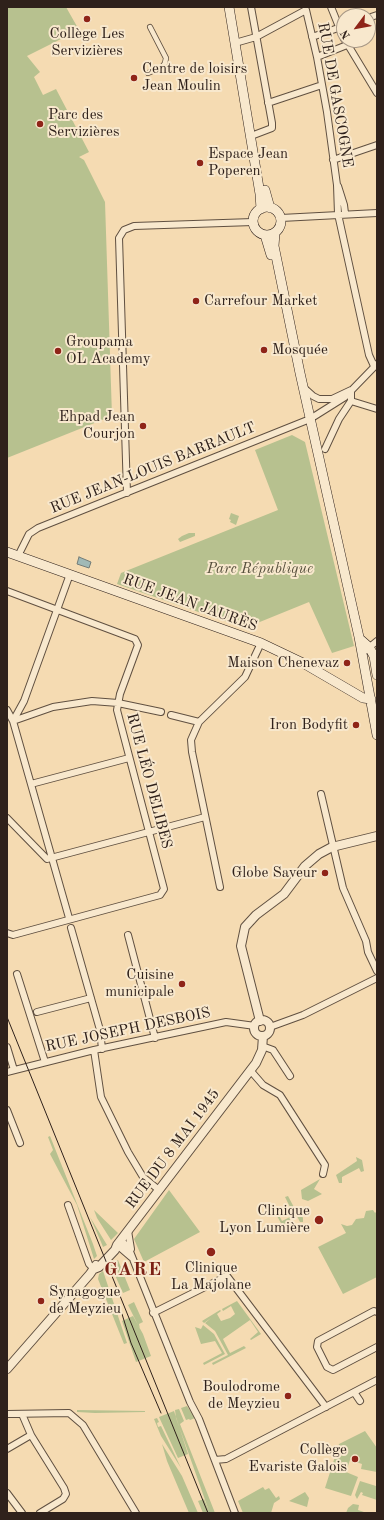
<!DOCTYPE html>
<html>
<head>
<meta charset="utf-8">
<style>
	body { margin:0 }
	#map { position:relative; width:384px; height:1520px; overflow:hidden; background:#f5dbb2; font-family:"Old Standard TT",serif }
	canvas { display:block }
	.frame { position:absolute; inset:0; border:8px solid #2f211b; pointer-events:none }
	.north { position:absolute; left:336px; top:8px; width:40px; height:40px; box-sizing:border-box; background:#f8e8cd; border:1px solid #a89886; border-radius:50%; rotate:238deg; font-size:11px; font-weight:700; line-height:16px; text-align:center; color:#2f211b }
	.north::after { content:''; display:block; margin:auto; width:14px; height:18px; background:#8f2418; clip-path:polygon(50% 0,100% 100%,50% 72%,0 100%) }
</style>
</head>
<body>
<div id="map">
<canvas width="384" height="1520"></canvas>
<div class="frame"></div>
<div class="north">N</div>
</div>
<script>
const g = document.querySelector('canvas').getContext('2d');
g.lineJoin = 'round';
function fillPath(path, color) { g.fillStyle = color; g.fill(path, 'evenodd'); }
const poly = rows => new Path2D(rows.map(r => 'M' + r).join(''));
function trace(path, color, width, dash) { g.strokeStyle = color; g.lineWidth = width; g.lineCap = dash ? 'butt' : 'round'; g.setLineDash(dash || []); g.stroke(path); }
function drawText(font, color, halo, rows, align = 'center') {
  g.font = font + ' "Old Standard TT",serif'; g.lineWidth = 4; g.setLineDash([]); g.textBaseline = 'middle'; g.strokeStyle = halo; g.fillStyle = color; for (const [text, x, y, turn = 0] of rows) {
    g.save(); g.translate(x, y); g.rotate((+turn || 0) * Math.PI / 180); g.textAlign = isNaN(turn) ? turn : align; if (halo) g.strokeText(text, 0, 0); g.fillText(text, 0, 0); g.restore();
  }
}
const green = poly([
	[7,7,66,7,79,30,27,56,40,72,34,77,43,95,56,89,89,152,79,157,84,160,105,202,112,416,7,458],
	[292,435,305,442,354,646,332,653,309,602,245,628,117,584,121,573,278,510,255,450],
	[231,513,239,516,236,525,230,522,231,520,229,519],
	[189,533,195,533,195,536,180,542,178,539,182,536],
	[50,1136,93,1244,97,1256,94,1259,77,1205,50,1154,53,1150,48,1137],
	[356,1157,362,1160,364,1171,361,1172,359,1168,342,1177,342,1183,339,1183,336,1175,357,1161],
	[320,1179,314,1189,322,1194,308,1201,302,1199,301,1190],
	[169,1190,200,1232,144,1262,134,1239],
	[288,1196,297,1213,300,1211,303,1218,303,1222,300,1222,297,1216,286,1222,289,1228,283,1231,277,1228,282,1225,272,1207,274,1206,282,1221,294,1215,285,1197],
	[94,1210,118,1233,111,1240,97,1218],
	[373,1210,375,1213,377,1211,377,1277,343,1294,318,1247,346,1233,341,1224,347,1226,352,1225,356,1219,364,1218,366,1211],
	[90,1217,107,1245,103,1247,101,1242],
	[118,1260,130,1290,123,1293,110,1264],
	[103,1271,127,1343,124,1344,98,1279,99,1274],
	[237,1301,261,1334,251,1340,250,1339,258,1332,250,1320,223,1339,230,1353,244,1346,246,1348,213,1365,212,1363,228,1355,215,1331,205,1323,211,1318,204,1323,202,1321,220,1310,221,1311,217,1314,221,1321,230,1318,235,1314,231,1306,223,1311,222,1309],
	[134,1302,143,1322,139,1324,140,1329,128,1305],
	[133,1316,143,1334,151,1356,136,1362,122,1321],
	[203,1325,214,1334,225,1354,204,1365,203,1363,222,1353,215,1341,201,1344,195,1327,201,1329],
	[187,1406,195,1418,190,1420,189,1419,186,1420,181,1408],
	[179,1409,184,1421,180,1424,215,1513,203,1513,198,1501,204,1499,209,1511,176,1418,175,1410],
	[77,1410,145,1411,145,1412,95,1413,77,1412],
	[174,1411,188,1454,178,1458,159,1417],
	[157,1418,159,1422,157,1423,158,1427,161,1426,181,1468,161,1436,154,1419],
	[365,1431,377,1448,377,1472,361,1469,362,1464,350,1460,346,1472,358,1477,351,1496,325,1488,339,1444],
	[162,1444,182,1476,198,1513,189,1513,167,1461],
	[360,1481,376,1486,377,1484,377,1500,362,1495,363,1493,361,1492,357,1499,355,1495],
	[263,1487,265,1490,269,1488,276,1498,279,1496,280,1499,274,1503,271,1513,243,1513,238,1501],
	[305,1492,309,1498,307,1507,289,1501],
	[353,1504,359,1505,358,1510,367,1513,346,1513,348,1508]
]);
const water = poly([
	[79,557,91,562,89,568,77,564,79,557]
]);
const pedestrian = poly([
	[148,73,162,67,165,63,166,58,150,27]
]);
const minor = poly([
	[251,7,272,123,272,128,251,136],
	[331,7,344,39],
	[368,18,377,15],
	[312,37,344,26],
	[345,40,377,93],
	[235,43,256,37,306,10,317,57,327,112,337,185,338,214,369,355,374,366],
	[317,57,347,45],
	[268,103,322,85],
	[333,160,377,145],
	[338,186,344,205,345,213],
	[281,218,377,213],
	[303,387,313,396,319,399,332,399,351,390,351,401,339,419,325,449],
	[351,401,377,409],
	[127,493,119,238,124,230,134,226,253,222],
	[18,556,29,534,38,528,310,419,345,397,377,364],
	[7,591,135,639,138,645,120,694,117,710,164,889,160,895,13,935,7,933],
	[366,650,377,641],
	[7,710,13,721,69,918],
	[171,715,199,722],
	[13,721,24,701,70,574],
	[13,721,53,707,92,701,118,703,161,712],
	[31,784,129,758],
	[321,794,343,888,366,941,368,952,377,971],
	[7,818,47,859,205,817],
	[220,887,192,752,191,740,199,722,245,677,261,643],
	[71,928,100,1030,102,1049],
	[128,935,155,1038],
	[17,974,45,1062],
	[37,1012,91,998],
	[270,1027,303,1015,377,978],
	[262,1046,273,1050,290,1076],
	[7,1047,14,1070],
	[94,1050,101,1097,128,1152,143,1177,159,1190],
	[250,1070,263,1085,280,1095,325,1165,323,1174],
	[7,1072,94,1050,226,1022,255,1026],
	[7,1110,20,1143],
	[68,1205,89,1264,94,1269],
	[128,1231,131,1249],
	[121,1240,129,1249,190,1402,199,1419,235,1513],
	[117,1245,131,1257],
	[377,1312,374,1311,318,1341,317,1347,327,1367,333,1370,377,1347],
	[153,1313,227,1276,326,1407],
	[354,1392,360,1401],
	[7,1414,69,1413,83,1425,136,1513],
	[31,1435,64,1488,66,1494,63,1499,40,1513],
	[7,1449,31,1435,22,1414],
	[215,1460,226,1459,377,1380],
	[7,1493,22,1513]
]);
const tertiary = poly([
	'254 1028a8 8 0 1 1 16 0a8 8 0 1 1-16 0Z',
	[260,1021,241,946,245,927,256,915,284,894,305,866,319,854,332,847,377,836],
	[94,1269,99,1267,115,1250,117,1245,256,1063,262,1050,263,1036],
	[7,1369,90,1274,96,1265]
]);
const secondary = poly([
	[229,7,260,194,261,209],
	[265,190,270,208],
	'253 221a14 14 0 1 1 28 0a14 14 0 1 1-28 0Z',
	[275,233,274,246,300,373,359,637,377,735],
	[265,235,271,255],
	[7,552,261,643,303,663,363,698,371,699],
	[360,639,369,647,374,656,377,675]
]);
const tram = poly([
	[7,1017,208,1513],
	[122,1314,131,1343,161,1413]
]);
const markers = [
	[87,19,4,"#8f2418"],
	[134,78,4,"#8f2418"],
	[40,124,4,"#8f2418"],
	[200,163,4,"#8f2418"],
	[196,301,4,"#8f2418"],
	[264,350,4,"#8f2418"],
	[58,351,4,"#8f2418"],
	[143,426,4,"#8f2418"],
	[347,663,4,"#8f2418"],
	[356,725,4,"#8f2418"],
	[325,873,4,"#8f2418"],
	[182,984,4,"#8f2418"],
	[319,1220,5,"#8f2418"],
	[211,1252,5,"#8f2418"],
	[41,1301,4,"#8f2418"],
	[288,1396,4,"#8f2418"],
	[355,1459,4,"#8f2418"]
];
const poiNames = [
	["Collège Les",87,34,"center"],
	["Servizières",87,51,"center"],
	["Centre de loisirs",142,69,"left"],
	["Jean Moulin",142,86,"left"],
	["Parc des",48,115,"left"],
	["Servizières",48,132,"left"],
	["Espace Jean",208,154,"left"],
	["Poperen",208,171,"left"],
	["Carrefour Market",204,301,"left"],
	["Groupama",66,342,"left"],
	["OL Academy",66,359,"left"],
	["Mosquée",272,350,"left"],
	["Ehpad Jean",135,417],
	["Courjon",135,434],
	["Maison Chenevaz",339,663],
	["Iron Bodyfit",348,725],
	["Globe Saveur",317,873],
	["Cuisine",174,975],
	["municipale",174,992],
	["Clinique",310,1211],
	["Lyon Lumière",310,1228],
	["Clinique",211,1268,"center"],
	["La Majolane",211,1285,"center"],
	["Synagogue",49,1292,"left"],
	["de Meyzieu",49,1309,"left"],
	["Boulodrome",280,1387],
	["de Meyzieu",280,1404],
	["Collège",347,1450],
	["Evariste Galois",347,1467]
];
const streetNames = [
	["RUE DE GASCOGNE",335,95,80],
	["RUE JEAN-LOUIS BARRAULT",153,468,-22],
	["RUE JEAN JAURÈS",190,603,20],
	["RUE LÉO DELIBES",149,781,75],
	["RUE JOSEPH DESBOIS",128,1030,-12],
	["RUE DU 8 MAI 1945",173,1149,-53]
];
const parkNames = [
	["Parc République",260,569]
];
const districtNames = [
	["GARE",133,1270]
];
fillPath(green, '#b7c18f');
fillPath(water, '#a0b9b6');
trace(water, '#737c78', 1);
trace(pedestrian, '#605041', 6);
trace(minor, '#605041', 8);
trace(tertiary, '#605041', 10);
trace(secondary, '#2f211b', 10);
trace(pedestrian, '#f8e8cd', 4.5);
trace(minor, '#f8e8cd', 6);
trace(tertiary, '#f8e8cd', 8);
trace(secondary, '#f8e8cd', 9);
trace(tram, '#2f211b', 1);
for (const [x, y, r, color] of markers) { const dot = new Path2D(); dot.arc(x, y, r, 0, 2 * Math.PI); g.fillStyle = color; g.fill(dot); trace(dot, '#f8e8cd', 1.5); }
drawText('15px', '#2f211b', '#f8e8cd', poiNames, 'right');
drawText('15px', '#2f211b', '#f8e8cd', streetNames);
drawText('italic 15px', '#58513e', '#f8e8cd', parkNames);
g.letterSpacing = '1px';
drawText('bold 19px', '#7a1f14', '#f8e8cd', districtNames);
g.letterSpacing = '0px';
</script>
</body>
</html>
